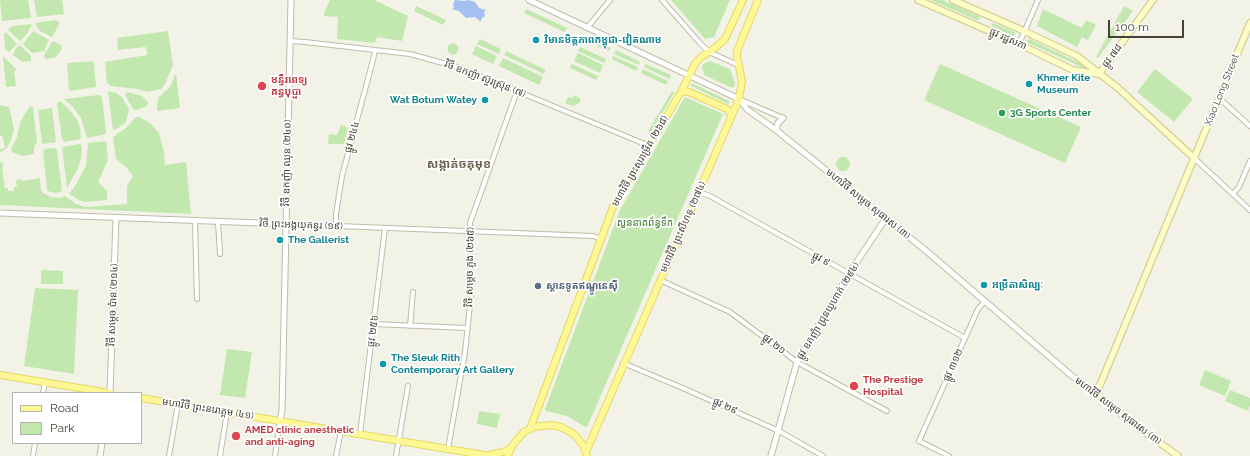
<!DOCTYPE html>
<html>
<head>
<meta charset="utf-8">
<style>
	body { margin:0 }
	#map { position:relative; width:1250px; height:456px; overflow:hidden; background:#f3f2e7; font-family:Raleway,sans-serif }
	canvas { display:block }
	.legend { position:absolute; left:12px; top:392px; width:130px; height:52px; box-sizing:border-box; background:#fff; border:1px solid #b5b4af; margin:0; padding:5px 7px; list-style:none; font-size:12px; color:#464336 }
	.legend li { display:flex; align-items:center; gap:8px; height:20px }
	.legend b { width:20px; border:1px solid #b5b4af }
	.scale { position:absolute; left:1108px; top:20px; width:76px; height:18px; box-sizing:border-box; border:2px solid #464336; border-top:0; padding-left:5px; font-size:12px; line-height:14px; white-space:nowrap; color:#464336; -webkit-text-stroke:3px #fff; paint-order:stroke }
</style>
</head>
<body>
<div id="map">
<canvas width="1250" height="456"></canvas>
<ul class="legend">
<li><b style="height:5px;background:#fef795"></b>Road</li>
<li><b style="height:11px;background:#c2e8af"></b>Park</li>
</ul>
<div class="scale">100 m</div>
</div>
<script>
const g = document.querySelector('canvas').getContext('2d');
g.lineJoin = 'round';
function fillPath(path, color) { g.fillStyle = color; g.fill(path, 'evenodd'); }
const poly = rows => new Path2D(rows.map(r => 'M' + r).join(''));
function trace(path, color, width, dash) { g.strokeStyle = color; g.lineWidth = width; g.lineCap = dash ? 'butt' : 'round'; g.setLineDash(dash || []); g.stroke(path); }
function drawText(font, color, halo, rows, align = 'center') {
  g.font = font + ' Raleway,"Noto Sans Khmer",sans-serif'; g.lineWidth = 3.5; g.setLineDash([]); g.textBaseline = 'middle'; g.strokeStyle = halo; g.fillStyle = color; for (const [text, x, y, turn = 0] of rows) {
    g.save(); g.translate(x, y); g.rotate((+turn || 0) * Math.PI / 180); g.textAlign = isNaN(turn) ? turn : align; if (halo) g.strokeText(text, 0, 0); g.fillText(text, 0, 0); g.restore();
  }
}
const green = poly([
	[0,0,28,0,31,18,2,21],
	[34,0,62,0,64,14,37,17],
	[330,0,374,0,408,16,402,41,377,37,375,43,337,39,338,17,324,16,324,13],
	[671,0,730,0,714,37,705,39],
	[930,0,942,0,979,16,981,19,977,20],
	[416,6,446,20,443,25,414,11],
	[1124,6,1133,11,1098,58,1096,57],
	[526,9,567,28,564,32,524,13],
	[1043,9,1082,28,1086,20,1096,25,1088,40,1082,37,1077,47,1037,26],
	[56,20,60,23,52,37,40,31,36,26,36,23],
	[993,23,1014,32,1016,35,1012,36,993,27,991,25],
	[32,24,27,34,20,41,8,30,12,26],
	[33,31,49,40,44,51,32,53,23,44],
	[168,31,173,65,165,84,161,89,147,92,138,89,111,86,107,83,105,62,147,55,146,47,118,50,117,38],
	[6,32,17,44,9,52,5,49,4,34],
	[586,36,611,48,609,51,584,40],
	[480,39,501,49,499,54,477,44],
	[1030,39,1084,65,1084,68,1028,43,1027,40],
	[53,41,61,45,62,49,55,58,45,59,44,55],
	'447.5 49a5.5 5.5 0 1 1 11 0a5.5 5.5 0 1 1-11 0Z',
	[20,45,31,56,31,61,22,62,13,55,16,48],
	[476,46,497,56,493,64,472,54],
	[580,47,606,59,604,63,578,51],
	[616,50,640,62,639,65,614,54],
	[506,51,546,70,544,74,504,55],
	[578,53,603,65,600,73,574,61],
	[3,56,17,70,14,71,16,86,6,87],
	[613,56,638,67,636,71,612,59],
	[503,58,543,77,539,85,499,66],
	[92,61,94,64,96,87,69,91,67,63],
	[710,61,730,69,735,83,734,87,732,88,704,75,702,67,703,64],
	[572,64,598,76,596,80,570,68],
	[646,64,671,75,669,79,644,67],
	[940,64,1081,127,1065,163,924,100],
	[643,69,668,81,666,85,641,73],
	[1155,69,1193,99,1174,122,1137,92],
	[176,73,180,108,158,111,157,109,157,104,159,97,170,87],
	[692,83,729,101,729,103,728,104,691,86],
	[108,91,116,93,122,97,129,109,126,122,118,128,113,130],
	[672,91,674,93,651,132,648,131],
	[127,92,142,96,148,102,147,106,139,109,135,110,133,109,125,95],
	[99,95,102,97,106,134,87,138,81,118,72,106,64,99],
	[574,95,581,99,579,103,573,106,565,103,568,97,572,98],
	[685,97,723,114,588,425,585,427,567,416,546,411,545,409,620,210],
	[60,101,65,105,76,118,80,127,81,139,64,142,62,139,57,104],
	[0,105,9,107,14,129,11,140,7,148,0,153,0,149,5,148,2,135,0,136],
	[30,106,33,107,37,143,34,146,34,154,22,156,12,152,11,149,17,137,20,124,23,117],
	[52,108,56,142,42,144,38,110],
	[136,117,139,117,150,123,159,133,164,152,165,165,186,162,191,214,0,205,0,162,3,163,3,167,2,167,5,189,8,188,8,191,14,191,14,187,17,187,16,180,22,179,22,181,40,178,41,189,43,193,51,197,59,198,65,196,76,204,86,207,127,204,127,186,133,176,126,167,116,159,113,137,126,128],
	[341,125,348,128,344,144,328,144,329,134,337,135],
	[106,141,108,160,98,182,107,191,107,200,85,202,79,200,69,194,77,183,86,165,88,143],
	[80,144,82,146,81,159,77,170,67,188,62,147],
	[55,148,57,150,62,191,56,193,50,192,47,190,43,151,45,149],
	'836 164a7 7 0 1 1 14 0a7 7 0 1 1-14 0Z',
	[41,270,63,271,63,284,41,284],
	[35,288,78,290,74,374,24,366],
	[227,349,252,352,245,398,220,395],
	[1205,370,1231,381,1225,396,1199,385],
	[1230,390,1250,398,1250,405,1248,411,1225,401],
	[479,411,500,414,497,428,477,424]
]);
const water = poly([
	[455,0,464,1,468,0,475,2,479,8,486,10,484,12,485,16,481,19,481,22,475,17,466,18,459,11,452,9,454,7,453,4]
]);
const minor = poly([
	[662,0,699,42,709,52,738,65],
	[587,28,610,0],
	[290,41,305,42,410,54,461,68,640,142,648,146],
	[1019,44,1038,0],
	[1219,98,1250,126],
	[739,99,783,118],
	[1194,158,1250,210],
	[699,192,710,196,965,338],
	[1233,194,1239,187,1250,161],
	[195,221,197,299],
	[218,222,220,254],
	[286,224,593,236,601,239],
	[336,226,336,214,342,176,373,60,375,50],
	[660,280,730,312,797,362,887,411],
	[374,324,467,328],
	[410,326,413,292],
	[623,363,685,389,779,431,823,456],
	[43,393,45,382],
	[360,434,385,228],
	[448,449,465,352,471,296,470,223,517,91],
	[33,456,35,443],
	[169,456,178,404],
	[220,456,227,412],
	[275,456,280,421],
	[336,456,341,431],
	[396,456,408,386],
	[949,456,919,441,978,309,985,301]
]);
const tertiary = poly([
	[529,0,739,99,748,110,776,130,924,249,1072,376,1094,392],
	[776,130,778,123,783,118],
	[0,213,286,224],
	[110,393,116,218],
	[280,421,282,411,291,0],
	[100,456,102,443],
	[771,456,797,362,848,275,886,218]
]);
const secondary = poly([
	[918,0,1019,44,1073,70,1099,74],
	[953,0,1024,31,1077,56,1118,88,1194,158],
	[1099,74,1153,0],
	[1178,456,1134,424,1094,392,1100,385,1250,23]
]);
const primary = poly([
	[680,94,683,91,689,92,727,109,730,113,731,118],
	[0,375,110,393],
	[141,398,490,456],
	[530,429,613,207,682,90,695,64,700,58,716,47,725,39,743,0],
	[586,452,739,99,742,82,737,56,737,51,758,0],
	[489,455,503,452,511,448],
	[508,456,511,448,515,442,524,432,534,427,551,425,561,427,574,434,583,445,587,456]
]);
const markers = [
	[536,40,4,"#0f9aa8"],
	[1029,84,4,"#0f9aa8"],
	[262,86,5,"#e0444e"],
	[485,100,4,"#0f9aa8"],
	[1002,113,4,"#2e9e5b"],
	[280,240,4,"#0f9aa8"],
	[984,285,4,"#0f9aa8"],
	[538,286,4,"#5c6f8a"],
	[383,364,4,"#0f9aa8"],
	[854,386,5,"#e0444e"],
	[236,436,5,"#e0444e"]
];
const streetNames = [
	["ផ្លូវ រដ្ឋសភា",1008,39,24],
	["ផ្លូវ ៧៨",1112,56,-53],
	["វិថី ឧកញ៉ា ស៊ួរស៊្រុន (៧)",485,79,21],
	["Xiao Long Street",1222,90,-68],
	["ផ្លូវ ២៤៤",352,137,-75],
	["មហាវិថី ព្រះសុរាម្រឹត (២៦៨)",640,161,-60],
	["វិថី ឧកញ៉ា ឈុន (២៤០)",287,163,-89],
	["មហាវិថី សម្តេច សុធារស (៣)",868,204,39],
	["វិថី ព្រះអង្គយុគន្ធរ (១៩)",301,225,2],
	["មហាវិថី ព្រះសីហនុ (២៧៤)",683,227,-66],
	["ផ្លូវ ៩",821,259,29],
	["វិថី សម្តេច ភួង (២៦៥)",470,267,-89],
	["វិថី សម្តេច ប៉ាន (២១៤)",113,305,-88],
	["ផ្លូវ ឧកញ៉ា ជ្រុនយូហាក់ (២៩៤)",828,311,-59],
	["ផ្លូវ ២៥៦",373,331,-83],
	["ផ្លូវ ២១",774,344,37],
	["ផ្លូវ ៣១២",953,365,-66],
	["ផ្លូវ ២៩",725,406,24],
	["មហាវិថី ព្រះនរោត្តម (៤១)",208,409,9],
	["មហាវិថី សម្តេច សុធារស (៣)",1118,411,37]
];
const cultureNames = [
	["វិមានមិត្តភាពកម្ពុជា-វៀតណាម",544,40],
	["Khmer Kite",1037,78],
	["Museum",1037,90],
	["Wat Botum Watey",477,100,"right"],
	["The Gallerist",288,240],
	["អម្រីតាសិល្បៈ",992,285],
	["The Sleuk Rith",391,358],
	["Contemporary Art Gallery",391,370]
];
const healthNames = [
	["មន្ទីរពេទ្យ",271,80],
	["គន្ធបុប្ផា",271,92],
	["The Prestige",863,380],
	["Hospital",863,392],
	["AMED clinic anesthetic",245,430],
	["and anti-aging",245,442]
];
const leisureNames = [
	["3G Sports Center",1010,113]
];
const parkNames = [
	["សួននាគព័ន្ធទឹក",645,223]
];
const serviceNames = [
	["ស្ថានទូតឥណ្ឌូនេស៊ី",546,286]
];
const quarterNames = [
	["សង្កាត់ចតុមុខ",459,164]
];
fillPath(green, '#c2e8af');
fillPath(water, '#a3c0f0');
trace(minor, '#bfbca9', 6);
trace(tertiary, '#bfbca9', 7);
trace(secondary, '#d3d097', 8);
trace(primary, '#e4d965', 8);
trace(minor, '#fff', 4);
trace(tertiary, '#fff', 5);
trace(secondary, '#fefdc6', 5.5);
trace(primary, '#fef795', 6);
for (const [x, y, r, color] of markers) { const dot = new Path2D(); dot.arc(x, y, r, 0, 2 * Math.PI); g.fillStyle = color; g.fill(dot); trace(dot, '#fff', 1.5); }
drawText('10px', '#464336', '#fff', streetNames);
drawText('bold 10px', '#0d838f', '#fff', cultureNames, 'left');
drawText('bold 10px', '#be3a42', '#fff', healthNames, 'left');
drawText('bold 10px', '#27864d', '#fff', leisureNames, 'left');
drawText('10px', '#367829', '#fff', parkNames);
drawText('bold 10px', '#4e5e75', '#fff', serviceNames, 'left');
drawText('bold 12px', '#69644d', '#fff', quarterNames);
</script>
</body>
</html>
